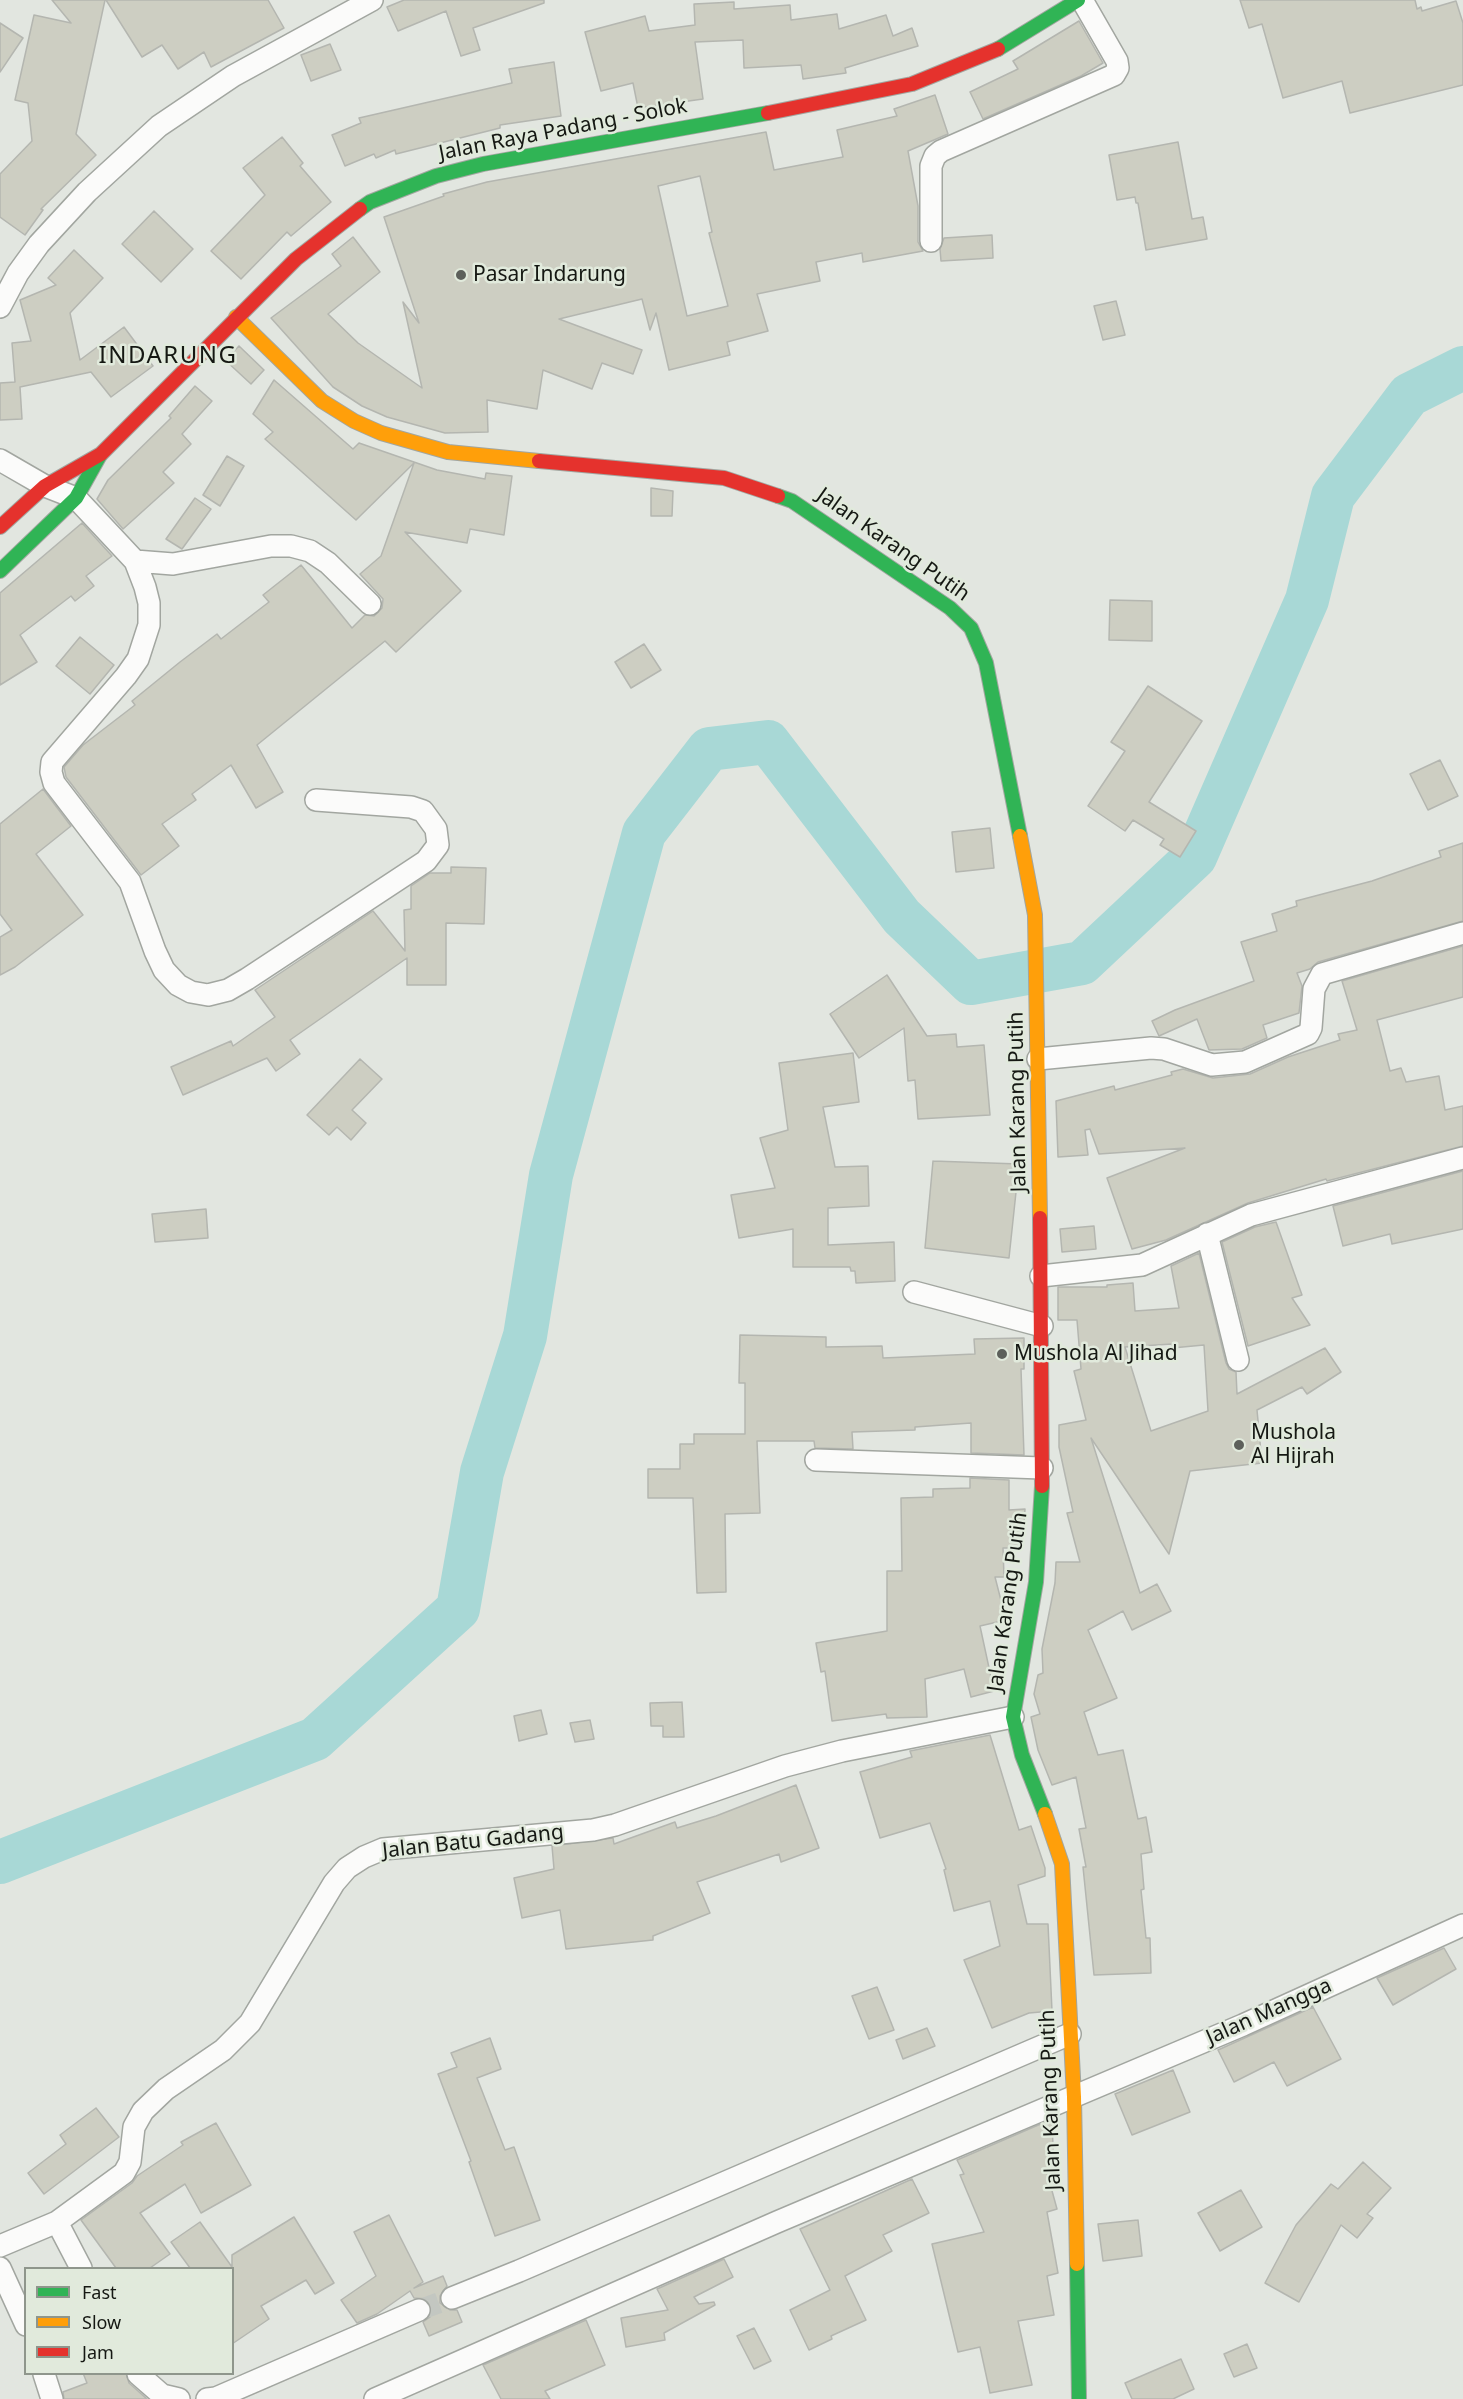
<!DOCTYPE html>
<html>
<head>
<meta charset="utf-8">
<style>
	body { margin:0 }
	#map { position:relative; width:1463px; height:2399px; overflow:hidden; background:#e2e6e0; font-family:"Noto Sans",sans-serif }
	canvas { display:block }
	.legend { position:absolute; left:24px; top:2267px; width:210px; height:108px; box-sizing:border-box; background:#e1eadc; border:2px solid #8f968c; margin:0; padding:8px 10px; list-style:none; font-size:18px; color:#151813 }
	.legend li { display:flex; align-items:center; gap:12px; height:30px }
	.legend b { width:30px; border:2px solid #8f968c }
</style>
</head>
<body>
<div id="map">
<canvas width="1463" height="2399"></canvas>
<ul class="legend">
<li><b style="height:8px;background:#30b455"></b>Fast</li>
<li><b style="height:8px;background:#ff9f0a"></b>Slow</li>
<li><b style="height:8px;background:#e5322d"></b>Jam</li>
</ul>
</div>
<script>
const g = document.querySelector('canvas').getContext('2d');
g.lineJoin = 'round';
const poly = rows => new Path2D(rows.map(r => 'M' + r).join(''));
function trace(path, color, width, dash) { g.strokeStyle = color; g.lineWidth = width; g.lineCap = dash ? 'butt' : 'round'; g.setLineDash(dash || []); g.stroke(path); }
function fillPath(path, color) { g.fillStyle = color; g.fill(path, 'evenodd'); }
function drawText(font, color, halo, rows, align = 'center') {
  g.font = font + ' "Noto Sans",sans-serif'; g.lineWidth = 5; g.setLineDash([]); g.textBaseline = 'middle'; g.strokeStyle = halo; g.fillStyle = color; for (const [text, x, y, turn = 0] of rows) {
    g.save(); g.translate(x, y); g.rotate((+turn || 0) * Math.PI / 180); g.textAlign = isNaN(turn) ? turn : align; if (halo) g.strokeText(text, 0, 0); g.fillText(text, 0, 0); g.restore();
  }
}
const river = poly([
	[0,1862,315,1739,458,1609,482,1472,525,1336,551,1175,644,833,709,749,768,742,902,917,971,983,1082,963,1195,857,1307,600,1333,496,1409,395,1463,368]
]);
const building = poly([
	[52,0,105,0,76,134,96,155,41,209,43,210,25,235,0,217,0,174,32,141,28,103,15,100,34,15,71,23,52,0],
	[106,0,268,0,284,28,211,67,204,52,178,69,162,45,142,57,106,0],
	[404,0,544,0,544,3,473,28,480,50,461,56,446,11,398,31,387,7,404,0],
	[1240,0,1415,0,1417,9,1421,7,1422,11,1456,1,1463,23,1463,85,1350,113,1342,81,1283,98,1262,24,1249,28,1240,0],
	[734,2,734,9,790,5,791,20,837,14,839,29,886,15,893,36,912,28,918,46,845,68,846,73,803,79,801,65,744,68,743,40,695,42,703,99,638,108,633,83,601,91,585,32,645,16,649,31,695,25,694,4,734,2],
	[1079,21,1103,63,1081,76,983,119,970,92,1018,69,1013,61,1079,21],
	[0,23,23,38,0,72,0,23],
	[330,44,341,70,311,81,301,55,330,44],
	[554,62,561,116,500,125,500,128,396,154,395,150,376,158,374,154,345,166,332,135,361,123,359,118,512,83,509,69,554,62],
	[935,95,948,134,908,151,918,206,918,242,923,251,863,262,862,253,816,262,820,281,757,294,768,331,727,342,730,355,669,370,656,313,650,330,642,299,559,319,642,350,633,374,602,363,592,389,543,370,537,409,487,400,488,432,445,433,387,417,362,406,333,387,271,318,341,266,332,254,353,237,380,272,328,314,358,343,422,388,403,302,419,323,384,217,444,196,443,194,487,182,766,132,774,170,843,157,837,130,897,116,894,109,935,95],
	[700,176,712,232,709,233,728,306,687,316,658,186,700,176],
	[282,137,303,163,300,166,331,202,291,236,287,232,241,279,211,251,265,195,243,168,282,137],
	[1178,142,1192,219,1203,217,1207,239,1146,250,1138,203,1136,203,1135,197,1117,200,1109,155,1178,142],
	[154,211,193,249,161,282,122,244,154,211],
	[992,235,993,258,941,261,940,249,944,238,992,235],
	[74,250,103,278,70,313,80,360,124,327,153,366,111,397,91,372,20,387,22,419,0,420,0,383,15,382,12,343,31,341,20,300,56,285,48,278,74,250],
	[1116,301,1125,335,1103,340,1094,306,1116,301],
	[239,346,264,370,251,384,225,360,239,346],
	[274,380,353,449,359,443,437,470,485,479,486,473,512,476,504,535,470,529,467,543,405,532,461,591,396,652,385,641,257,745,283,792,256,808,231,765,192,794,196,800,162,824,179,846,141,875,66,777,64,767,83,745,135,705,132,701,180,662,217,634,221,639,269,602,263,595,301,565,352,628,365,615,374,616,382,608,383,599,360,574,381,556,414,463,356,520,265,439,273,432,253,414,274,380],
	[195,386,212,401,182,434,191,444,163,472,174,483,123,529,97,499,108,480,171,418,169,416,195,386],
	[227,456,244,466,220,506,203,495,227,456],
	[651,488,673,491,672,516,651,516,651,488],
	[195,498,211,509,182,549,166,539,195,498],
	[82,523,112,556,86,576,94,586,75,601,71,596,20,635,37,662,0,685,0,593,82,523],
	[1110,600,1152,601,1152,641,1109,640,1110,600],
	[80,637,114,665,90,694,56,666,80,637],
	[644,644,661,670,631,688,615,662,644,644],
	[1148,686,1202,721,1149,802,1196,831,1180,857,1160,845,1164,839,1133,820,1125,831,1088,806,1125,751,1111,742,1148,686],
	[1440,760,1458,796,1428,810,1410,774,1440,760],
	[43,789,71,826,36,854,83,915,15,967,0,975,0,937,12,930,0,914,0,824,43,789],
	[990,828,994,868,956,872,952,832,990,828],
	[1463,843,1463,921,1318,962,1310,969,1297,973,1302,986,1299,1013,1263,1025,1267,1038,1242,1049,1209,1050,1197,1019,1159,1036,1152,1021,1175,1010,1254,981,1241,942,1277,931,1272,914,1297,906,1296,901,1372,881,1441,857,1439,851,1463,843],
	[451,867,486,868,484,924,446,923,446,985,407,985,407,958,290,1040,300,1054,276,1071,267,1058,183,1095,171,1067,231,1041,233,1046,275,1017,255,990,373,911,405,951,404,910,411,909,411,886,430,873,451,873,451,867],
	[1463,946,1463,997,1377,1020,1390,1071,1401,1068,1406,1082,1439,1076,1445,1110,1463,1106,1463,1146,1327,1181,1326,1179,1248,1203,1166,1240,1132,1249,1107,1178,1185,1148,1099,1154,1090,1129,1085,1130,1088,1155,1058,1157,1056,1101,1114,1086,1115,1090,1172,1075,1171,1072,1183,1069,1213,1078,1250,1074,1288,1057,1340,1040,1338,1034,1357,1030,1342,981,1463,946],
	[887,975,927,1036,956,1034,957,1047,984,1045,990,1115,918,1119,915,1080,908,1081,904,1028,859,1058,830,1014,887,975],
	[853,1053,859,1102,823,1107,835,1167,868,1166,869,1206,828,1208,828,1245,894,1242,895,1281,856,1283,855,1271,851,1271,850,1267,793,1267,793,1229,739,1238,731,1195,775,1188,760,1138,788,1130,779,1063,853,1053],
	[360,1059,382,1079,352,1110,366,1123,351,1140,337,1127,329,1135,307,1115,360,1059],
	[933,1161,1019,1164,1009,1258,925,1248,933,1161],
	[1463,1171,1463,1229,1392,1244,1390,1234,1343,1246,1333,1206,1463,1171],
	[206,1209,208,1238,155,1242,152,1214,206,1209],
	[1276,1222,1302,1295,1292,1298,1310,1325,1248,1346,1222,1242,1255,1227,1276,1222],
	[1094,1226,1096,1249,1062,1252,1060,1229,1094,1226],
	[1199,1253,1226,1363,1229,1369,1236,1372,1237,1394,1325,1348,1341,1372,1307,1394,1302,1387,1257,1410,1262,1463,1190,1471,1169,1554,1091,1438,1140,1593,1157,1584,1171,1611,1132,1630,1123,1611,1088,1630,1117,1698,1084,1712,1098,1755,1123,1750,1138,1819,1146,1817,1152,1852,1141,1854,1144,1889,1141,1890,1146,1938,1150,1938,1151,1973,1094,1975,1083,1867,1086,1867,1079,1829,1086,1828,1076,1777,1052,1785,1038,1750,1031,1717,1040,1714,1034,1694,1038,1675,1043,1673,1042,1649,1055,1583,1056,1562,1080,1562,1067,1513,1073,1512,1059,1447,1059,1425,1086,1420,1074,1371,1081,1369,1077,1320,1058,1320,1058,1287,1107,1287,1107,1285,1133,1283,1135,1311,1179,1308,1171,1266,1199,1253],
	[1172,1344,1172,1348,1204,1345,1208,1411,1151,1431,1125,1347,1172,1344],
	[740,1335,826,1337,826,1347,882,1346,883,1358,975,1354,974,1339,1024,1338,1024,1369,1021,1369,1024,1455,971,1453,971,1423,915,1427,915,1430,852,1432,853,1449,815,1448,814,1441,757,1441,760,1513,725,1514,726,1592,697,1593,693,1498,648,1498,648,1469,680,1469,680,1444,694,1444,694,1434,745,1434,745,1383,739,1383,740,1335],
	[970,1478,1009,1480,1009,1510,1025,1509,1022,1548,1003,1548,1004,1577,995,1577,1006,1620,980,1626,994,1691,971,1697,964,1669,925,1679,927,1717,887,1718,886,1714,832,1721,825,1671,821,1672,816,1643,887,1631,887,1571,902,1571,901,1498,933,1497,933,1489,970,1488,970,1478],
	[682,1702,684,1737,663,1737,663,1726,651,1726,650,1703,682,1702],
	[541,1710,547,1734,519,1741,514,1716,541,1710],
	[590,1720,594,1739,575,1742,570,1723,590,1720],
	[990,1735,1019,1830,1031,1826,1045,1868,1045,1876,1018,1885,1027,1924,1048,1924,1052,2011,1029,2013,992,2028,964,1960,1000,1946,990,1901,954,1911,944,1870,946,1869,930,1823,880,1838,860,1772,912,1757,910,1751,990,1735],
	[796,1785,819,1848,781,1862,779,1854,697,1882,710,1913,653,1936,653,1940,566,1949,560,1910,522,1918,514,1878,554,1869,552,1846,613,1838,614,1844,675,1822,677,1828,716,1816,796,1785],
	[1444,1948,1456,1969,1393,2005,1377,1978,1444,1948],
	[877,1987,894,2030,869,2039,852,1996,877,1987],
	[1313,2007,1341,2059,1287,2086,1274,2062,1234,2082,1218,2050,1313,2007],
	[927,2028,935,2046,903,2059,896,2040,927,2028],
	[490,2038,501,2069,477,2078,505,2150,514,2147,540,2220,495,2236,469,2162,471,2161,438,2074,457,2067,451,2053,490,2038],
	[1173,2070,1190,2112,1132,2135,1115,2094,1173,2070],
	[96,2108,119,2137,44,2194,28,2173,66,2144,60,2135,96,2108],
	[216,2123,251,2185,201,2213,185,2184,140,2213,170,2254,150,2268,116,2268,81,2220,132,2183,137,2176,183,2145,181,2142,216,2123],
	[1043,2123,1052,2123,1054,2168,1046,2169,1057,2209,1047,2212,1058,2273,1047,2276,1054,2315,1018,2321,1032,2385,990,2393,980,2347,958,2352,932,2244,984,2232,960,2175,964,2174,957,2160,1043,2123],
	[1363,2162,1391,2188,1367,2214,1373,2218,1357,2238,1341,2225,1299,2302,1265,2283,1296,2225,1331,2184,1338,2189,1363,2162],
	[912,2179,929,2213,883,2235,892,2251,845,2276,866,2320,831,2336,832,2339,809,2350,790,2310,830,2290,800,2229,912,2179],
	[1241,2190,1262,2227,1220,2251,1198,2213,1241,2190],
	[389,2215,423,2282,414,2288,443,2276,447,2286,440,2296,440,2303,450,2310,457,2310,462,2322,429,2336,423,2322,430,2317,431,2306,426,2299,414,2298,410,2291,377,2314,357,2323,341,2300,376,2276,354,2232,389,2215],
	[294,2217,334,2283,315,2294,306,2280,261,2306,269,2319,232,2344,232,2268,190,2268,171,2242,200,2222,232,2267,232,2255,294,2217],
	[1138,2220,1142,2256,1103,2261,1098,2224,1138,2220],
	[724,2259,733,2277,694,2297,699,2304,714,2302,715,2305,664,2333,665,2340,626,2347,621,2318,668,2310,657,2289,724,2259],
	[586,2320,605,2365,545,2391,550,2399,501,2399,483,2365,586,2320],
	[754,2328,771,2361,754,2369,737,2336,754,2328],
	[1247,2344,1257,2368,1234,2377,1224,2354,1247,2344],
	[1181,2359,1194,2389,1173,2399,1132,2399,1125,2383,1181,2359],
	[83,2373,126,2373,129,2383,147,2399,64,2399,63,2392,87,2383,83,2373]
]);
const streetTunnel = poly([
	[419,2310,452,2298]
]);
const street = poly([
	[931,241,931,166,935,156,941,151,1114,75,1118,68,1117,61,1082,0],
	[0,307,18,273,39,244,87,192,159,126,233,76,372,0],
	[0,460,45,486,76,498,135,561,145,587,149,603,149,625,138,659,126,676,52,762,51,772,54,783,130,882,155,951,164,970,178,985,191,992,208,995,228,990,247,979,426,861,438,845,436,829,423,811,411,807,316,800],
	[135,561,173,564,271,546,291,546,310,551,328,563,370,604],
	[1038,1059,1151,1048,1164,1049,1212,1065,1245,1062,1308,1034,1311,1028,1314,989,1322,974,1463,933],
	[1207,1234,1238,1360],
	[1041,1276,1142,1265,1251,1215,1463,1158],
	[914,1292,1042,1326],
	[816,1460,1042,1468],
	[57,2222,81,2268],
	[0,2246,57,2222,124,2173,130,2162,134,2127,143,2111,166,2089,223,2050,250,2023,334,1883,347,1868,364,1857,383,1849,593,1830,615,1825,785,1766,842,1751,1013,1717],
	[0,2268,26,2325],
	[452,2298,519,2271,1070,2034],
	[44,2374,52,2399],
	[138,2374,162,2395,179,2399],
	[207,2399,216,2398,419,2310],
	[375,2399,777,2222,1243,2025,1463,1925]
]);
const fast = poly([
	[998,49,1078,0],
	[360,209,370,202,436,176,483,164,768,113],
	[778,496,792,501,950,608,971,628,986,663,1020,836],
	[0,571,76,498,100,455],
	[1042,1486,1036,1582,1013,1717,1022,1755,1045,1814],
	[1077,2264,1079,2399]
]);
const slow = poly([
	[236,317,322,401,354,421,381,433,448,452,539,461],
	[1020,836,1035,915,1040,1218],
	[1045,1814,1062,1864,1074,2097,1077,2264]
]);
const jam = poly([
	[768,113,912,84,998,49],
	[539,461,724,478,778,496],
	[0,527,45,486,101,454,296,259,360,209],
	[1040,1218,1042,1486]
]);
const markers = [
	[461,275,6,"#5d605b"],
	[1002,1354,6,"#5d605b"],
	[1239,1445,6,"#5d605b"]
];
const streetNames = [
	["Jalan Raya Padang - Solok",563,130,-11],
	["Jalan Karang Putih",893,545,35],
	["Jalan Karang Putih",1018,1102,-91],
	["Jalan Karang Putih",1008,1602,-82],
	["Jalan Batu Gadang",473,1842,-6],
	["Jalan Mangga",1269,2012,-24],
	["Jalan Karang Putih",1051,2100,-92]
];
const poiNames = [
	["Pasar Indarung",473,275],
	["Mushola Al Jihad",1014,1354],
	["Mushola",1251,1433],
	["Al Hijrah",1251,1457]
];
const quarterNames = [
	["INDARUNG",168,356]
];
trace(river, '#a8d8d6', 44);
fillPath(building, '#cdcec2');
trace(building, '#b4b6b0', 1.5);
trace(streetTunnel, '#c3c7c1', 21, [21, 10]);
trace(street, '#a2a6a0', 24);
trace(fast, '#a2a6a0', 16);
trace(slow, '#a2a6a0', 16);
trace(jam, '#a2a6a0', 16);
trace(street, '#fbfbfa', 21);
trace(fast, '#30b455', 14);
trace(slow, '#ff9f0a', 14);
trace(jam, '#e5322d', 14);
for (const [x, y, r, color] of markers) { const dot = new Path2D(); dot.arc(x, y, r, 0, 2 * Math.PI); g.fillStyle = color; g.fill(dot); trace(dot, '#e1eadc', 2); }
drawText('21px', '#151813', '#e1eadc', streetNames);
drawText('21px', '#151813', '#e1eadc', poiNames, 'left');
g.letterSpacing = '1.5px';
drawText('24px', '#151813', '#e1eadc', quarterNames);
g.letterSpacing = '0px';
</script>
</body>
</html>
